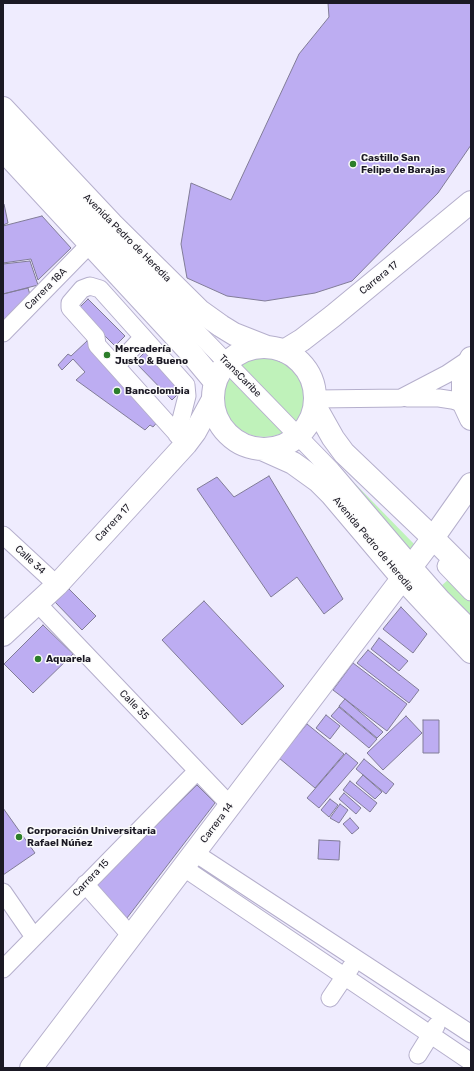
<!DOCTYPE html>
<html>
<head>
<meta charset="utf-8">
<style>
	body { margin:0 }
	#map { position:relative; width:474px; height:1071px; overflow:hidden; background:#efecfe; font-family:Rubik,sans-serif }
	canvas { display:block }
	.frame { position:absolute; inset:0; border:4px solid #1b1924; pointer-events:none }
</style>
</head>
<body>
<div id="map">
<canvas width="474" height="1071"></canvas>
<div class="frame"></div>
</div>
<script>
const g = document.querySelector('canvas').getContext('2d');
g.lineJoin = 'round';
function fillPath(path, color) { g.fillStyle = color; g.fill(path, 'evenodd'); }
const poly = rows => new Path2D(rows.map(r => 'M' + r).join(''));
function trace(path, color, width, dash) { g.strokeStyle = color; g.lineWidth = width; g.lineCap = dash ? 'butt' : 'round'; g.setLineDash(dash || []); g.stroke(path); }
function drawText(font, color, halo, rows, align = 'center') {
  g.font = font + ' Rubik,sans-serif'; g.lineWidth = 3; g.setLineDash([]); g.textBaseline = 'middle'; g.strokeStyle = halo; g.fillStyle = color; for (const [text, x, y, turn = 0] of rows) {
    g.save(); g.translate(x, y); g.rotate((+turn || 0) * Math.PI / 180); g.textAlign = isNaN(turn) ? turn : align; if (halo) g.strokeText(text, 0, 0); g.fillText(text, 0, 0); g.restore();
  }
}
const green = poly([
	'223 396a41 41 0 1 1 82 0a41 41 0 1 1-82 0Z',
	[327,455,415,545,409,552],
	[449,579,471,601,471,619,440,587]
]);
const building = poly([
	[328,3,471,3,471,145,438,193,352,281,315,293,265,301,227,296,187,278,181,244,191,183,231,200,299,54,329,17,328,3],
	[3,204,4,204,8,223,3,225,3,204],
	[42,216,71,248,38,280,31,259,3,263,3,226,42,216],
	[30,261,38,285,3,294,3,264,30,261],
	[28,288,31,298,3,326,3,294,28,288],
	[88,299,125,336,115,346,78,309,88,299],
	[87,341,160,419,153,427,150,425,145,430,76,380,85,372,73,359,62,370,58,365,68,354,71,356,87,341],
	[145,352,183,389,172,400,135,362,145,352],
	[269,476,343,599,324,614,297,577,271,597,197,489,217,477,234,497,269,476],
	[69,589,96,616,82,630,55,602,69,589],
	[204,601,284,686,242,725,162,640,204,601],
	[401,607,427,634,413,653,383,629,401,607],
	[43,625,73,654,33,693,4,664,43,625],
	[379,638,408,661,399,671,371,649,379,638],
	[368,650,419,690,409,703,357,663,368,650],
	[353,663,407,704,387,731,333,690,353,663],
	[345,699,383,732,377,738,339,706,345,699],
	[339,707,377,739,369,748,331,716,339,707],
	[326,715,340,726,330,739,316,728,326,715],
	[406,716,422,733,383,770,367,753,406,716],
	[423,720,439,720,439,753,423,753,423,720],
	[307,724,344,754,315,788,279,758,307,724],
	[346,753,358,763,319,808,307,798,346,753],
	[364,759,394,784,386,794,356,769,364,759],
	[363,775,382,792,375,799,356,783,363,775],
	[350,781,377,803,370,812,343,790,350,781],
	[197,785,215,803,127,918,96,885,197,785],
	[344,793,361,808,356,814,339,799,344,793],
	[330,799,338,805,329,817,321,810,330,799],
	[340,804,348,810,339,823,330,818,340,804],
	[3,808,35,853,3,875,3,808],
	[350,818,359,828,352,834,343,824,350,818],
	[319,840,340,841,339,860,318,859,319,840]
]);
const minor = poly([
	[3,131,99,231,331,470,412,565,442,599,471,628],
	[3,333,90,244],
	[116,366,143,337],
	[407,398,439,398,452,400,471,406],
	[316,399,401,398,447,374,471,358],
	[177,435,187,396,186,385,100,289,90,286,82,289,70,303,70,308,96,337,97,345,186,444],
	[3,535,57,585],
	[446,566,471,592],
	[38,604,231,806],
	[195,853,471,1034],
	[184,868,471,1062],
	[85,884,131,936],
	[3,892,34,937],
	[3,969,197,771],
	[330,998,351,967],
	[418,1055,436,1026]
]);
const major = poly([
	[284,351,302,340,333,316,471,202],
	[471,358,466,369,463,380,463,393,464,404,471,419],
	[3,635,57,585,186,444,195,432,212,401],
	[31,1068,433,538,471,484]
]);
const highway = poly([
	[3,108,112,224,200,311,221,326,234,334,267,347],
	[3,150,190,352,215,382],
	'213 398a51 51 0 1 1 102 0a51 51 0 1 1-102 0Z',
	[315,406,333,438,344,453,433,538,471,576],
	[264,450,293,463,318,481,331,494,402,578,471,652]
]);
const markers = [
	[353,164,4,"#2c7e2a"],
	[107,355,4,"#2c7e2a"],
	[117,391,4,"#2c7e2a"],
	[38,659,4,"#2c7e2a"],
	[19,837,4,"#2c7e2a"]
];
const poiNames = [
	["Castillo San",361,158],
	["Felipe de Barajas",361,170],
	["Mercadería",115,349],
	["Justo & Bueno",115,361],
	["Bancolombia",125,391],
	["Aquarela",46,659],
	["Corporación Universitaria",27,831],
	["Rafael Núñez",27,843]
];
const streetNames = [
	["Avenida Pedro de Heredia",127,238,45],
	["Carrera 17",379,278,-39],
	["Carrera 18A",46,289,-45],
	["TransCaribe",240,376,45],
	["Carrera 17",113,523,-47],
	["Avenida Pedro de Heredia",373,544,50],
	["Calle 34",30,560,43],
	["Calle 35",134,705,46],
	["Carrera 14",217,823,-53],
	["Carrera 15",91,878,-46]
];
fillPath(green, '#bff2ba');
fillPath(building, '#bdadf2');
trace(building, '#817c97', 1);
trace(minor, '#b5afcc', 19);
trace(major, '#b5afcc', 24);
trace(highway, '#b5afcc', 24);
trace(minor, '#fff', 17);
trace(major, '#fff', 22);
trace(highway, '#fff', 22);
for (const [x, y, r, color] of markers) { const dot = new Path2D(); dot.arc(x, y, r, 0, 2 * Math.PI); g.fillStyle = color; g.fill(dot); trace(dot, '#fcfcfc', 1.5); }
drawText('bold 10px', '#1b1924', '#fcfcfc', poiNames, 'left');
drawText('10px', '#1b1924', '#fcfcfc', streetNames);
</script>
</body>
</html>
